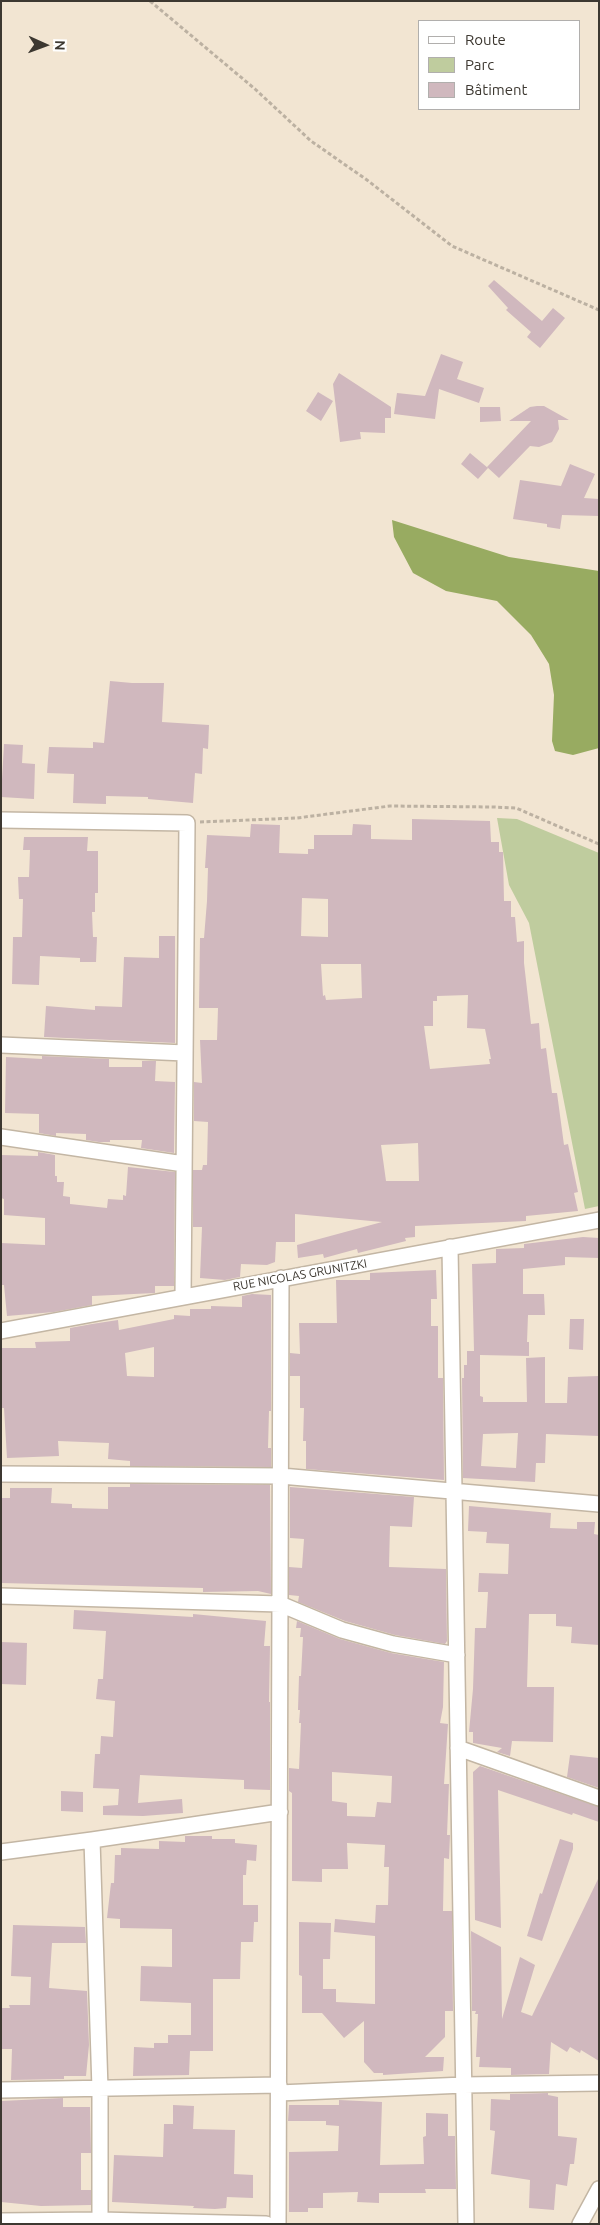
<!DOCTYPE html>
<html>
<head>
<meta charset="utf-8">
<style>
	body { margin:0 }
	#map { position:relative; width:600px; height:2225px; overflow:hidden; background:#f2e5d2; font-family:Ubuntu,sans-serif }
	canvas { display:block }
	.frame { position:absolute; inset:0; border:2px solid #3d3831; pointer-events:none }
	.legend { position:absolute; left:418px; top:20px; width:162px; height:90px; box-sizing:border-box; background:#fff; border:1px solid #b1afad; margin:0; padding:6px 9px; list-style:none; font-size:15px; color:#3d3831 }
	.legend li { display:flex; align-items:center; gap:10px; height:25px }
	.legend b { width:25px; border:1px solid #b1afad }
	.north { position:absolute; left:20px; top:20px; width:50px; height:50px; -webkit-text-stroke:4px #fff; paint-order:stroke; rotate:92deg; font-size:14px; font-weight:700; line-height:20px; text-align:center; color:#3d3831 }
	.north::after { content:''; display:block; margin:auto; width:18px; height:22px; background:#3d3831; clip-path:polygon(50% 0,100% 100%,50% 72%,0 100%) }
</style>
</head>
<body>
<div id="map">
<canvas width="600" height="2225"></canvas>
<div class="frame"></div>
<ul class="legend">
<li><b style="height:6px;background:#fff"></b>Route</li>
<li><b style="height:14px;background:#bfcc9e"></b>Parc</li>
<li><b style="height:14px;background:#d0b8be"></b>Bâtiment</li>
</ul>
<div class="north">N</div>
</div>
<script>
const g = document.querySelector('canvas').getContext('2d');
g.lineJoin = 'round';
function fillPath(path, color) { g.fillStyle = color; g.fill(path, 'evenodd'); }
const poly = rows => new Path2D(rows.map(r => 'M' + r).join(''));
function trace(path, color, width, dash) { g.strokeStyle = color; g.lineWidth = width; g.lineCap = dash ? 'butt' : 'round'; g.setLineDash(dash || []); g.stroke(path); }
function drawText(font, color, halo, rows, align = 'center') {
  g.font = font + ' Ubuntu,sans-serif'; g.lineWidth = 5; g.setLineDash([]); g.textBaseline = 'middle'; g.strokeStyle = halo; g.fillStyle = color; for (const [text, x, y, turn = 0] of rows) {
    g.save(); g.translate(x, y); g.rotate((+turn || 0) * Math.PI / 180); g.textAlign = isNaN(turn) ? turn : align; if (halo) g.strokeText(text, 0, 0); g.fillText(text, 0, 0); g.restore();
  }
}
const green = poly([
	[497,818,517,819,599,853,599,1206,585,1209,529,923,509,885]
]);
const forest = poly([
	[392,520,509,557,599,571,599,748,573,755,555,751,552,741,554,695,549,664,531,635,497,601,446,591,413,573,394,537]
]);
const building = poly([
	[494,280,542,321,553,308,565,318,540,348,527,337,531,332,506,310,508,308,488,286],
	[441,354,463,362,457,379,484,388,479,403,439,389,435,419,394,414,397,393,425,396],
	[339,373,391,407,391,418,385,418,385,433,360,432,361,439,340,442,333,384],
	[318,392,333,401,321,421,306,411],
	[537,406,544,406,569,420,558,420,559,429,552,442,539,447,530,446,499,478,487,467,531,421,509,421,530,407],
	[480,407,500,407,501,421,480,422],
	[470,453,488,468,478,479,461,464],
	[570,464,595,474,584,498,599,499,599,516,562,515,560,529,547,527,547,524,513,519,520,480,561,486],
	[110,681,132,683,164,683,162,722,209,725,208,749,203,748,202,774,195,773,193,803,148,799,148,797,106,796,106,804,73,803,74,774,47,773,49,747,93,748,93,742,104,743],
	[4,744,23,745,22,763,35,764,34,799,1,797],
	[412,819,490,821,491,842,499,842,499,852,503,852,504,901,511,901,511,917,515,917,517,942,524,941,524,963,531,1024,539,1023,541,1049,546,1048,552,1093,557,1093,564,1145,568,1144,578,1192,574,1193,578,1211,526,1216,526,1221,415,1226,415,1237,405,1238,406,1241,358,1253,357,1249,324,1258,323,1254,298,1258,297,1245,382,1222,295,1214,295,1242,276,1242,275,1262,267,1265,241,1264,240,1277,225,1280,200,1278,202,1227,193,1227,193,1170,202,1170,203,1165,207,1165,208,1122,194,1121,194,1082,202,1083,200,1040,217,1040,218,1008,199,1008,200,938,204,938,207,901,208,868,205,868,207,835,250,837,251,824,280,825,279,853,308,854,308,849,314,849,314,835,352,835,353,824,371,825,371,839,412,840],
	[302,898,328,899,328,937,301,936],
	[321,964,361,964,362,998,326,1000,325,995,323,996],
	[468,995,467,1028,485,1029,491,1059,489,1059,490,1064,430,1069,424,1026,433,1026,433,1001,437,1001,437,996],
	[418,1143,419,1181,386,1181,381,1145],
	[24,837,88,837,87,851,98,851,98,893,95,893,95,912,92,912,93,937,97,937,96,962,80,962,80,958,40,956,39,985,12,984,13,937,22,937,23,899,19,899,18,877,29,877,30,850,23,850],
	[159,936,175,936,175,1043,44,1037,46,1006,95,1010,95,1006,122,1007,124,957,159,958],
	[42,1056,109,1059,109,1067,142,1067,142,1061,156,1061,155,1081,175,1082,174,1153,141,1148,142,1140,110,1140,110,1142,99,1142,86,1140,86,1134,56,1133,56,1136,39,1133,39,1114,5,1113,6,1057,42,1059],
	[38,1152,55,1155,55,1176,57,1176,57,1182,64,1182,63,1196,70,1197,70,1204,107,1208,108,1199,123,1200,123,1195,126,1196,128,1167,175,1172,174,1286,155,1286,155,1293,92,1296,92,1305,54,1312,7,1316,4,1285,1,1285,1,1243,45,1245,45,1218,4,1215,4,1199,1,1198,1,1155,38,1156],
	[583,1237,599,1238,599,1258,565,1257,565,1265,523,1269,523,1294,544,1294,545,1315,528,1315,527,1342,529,1342,529,1356,480,1355,480,1396,483,1397,483,1402,527,1402,526,1358,545,1357,545,1403,567,1403,568,1377,599,1376,599,1436,546,1434,545,1463,536,1463,535,1482,463,1478,462,1378,464,1378,464,1365,467,1365,467,1351,474,1351,472,1264,496,1263,496,1249,524,1248,524,1244],
	[518,1433,516,1468,481,1466,483,1434],
	[436,1270,437,1299,431,1299,431,1326,438,1326,438,1378,443,1378,444,1480,306,1469,306,1441,303,1441,304,1408,300,1408,300,1376,290,1376,290,1353,300,1354,299,1323,337,1323,336,1280,370,1280,370,1273],
	[252,1294,271,1295,271,1411,269,1411,268,1448,271,1448,271,1467,130,1466,130,1461,108,1459,109,1443,58,1441,59,1456,7,1458,4,1408,1,1408,1,1348,36,1348,35,1342,70,1341,70,1328,92,1324,118,1320,119,1330,174,1319,174,1315,190,1316,190,1309,211,1309,211,1306,242,1307,242,1296],
	[154,1347,154,1377,127,1376,125,1353],
	[570,1319,584,1319,583,1350,569,1349],
	[130,1484,270,1485,271,1594,258,1591,203,1592,203,1588,1,1583,1,1498,10,1498,10,1488,52,1488,51,1503,72,1504,72,1508,108,1509,108,1487,130,1487],
	[290,1487,414,1497,412,1527,390,1526,389,1567,446,1569,447,1641,445,1644,395,1635,345,1621,298,1602,299,1596,289,1595,289,1567,302,1568,304,1539,290,1538],
	[469,1506,551,1513,550,1528,577,1529,577,1522,595,1522,594,1534,599,1535,599,1645,571,1643,572,1627,556,1626,556,1614,529,1614,527,1687,554,1687,553,1742,512,1741,510,1756,497,1752,502,1748,473,1743,473,1732,469,1732,473,1689,475,1628,486,1628,488,1592,478,1592,479,1573,508,1574,509,1544,486,1543,487,1532,468,1531],
	[74,1610,193,1617,193,1614,266,1621,264,1646,270,1646,269,1702,270,1702,270,1790,244,1789,244,1780,140,1775,138,1803,182,1799,183,1813,143,1816,103,1815,103,1806,118,1805,119,1789,93,1788,95,1754,100,1754,101,1736,113,1737,115,1701,96,1699,98,1679,103,1679,106,1631,73,1629],
	[297,1621,340,1639,391,1653,444,1662,443,1707,440,1723,448,1724,444,1784,449,1784,447,1835,450,1835,449,1859,444,1858,443,1911,452,1911,453,2011,445,2011,445,2037,425,2057,444,2057,443,2071,383,2075,383,2073,374,2073,364,2062,364,2021,344,2038,322,2013,302,2013,302,1976,299,1975,299,1922,331,1923,330,1959,323,1959,323,1989,336,1989,336,2002,375,2004,375,1936,334,1932,335,1919,375,1923,376,1905,388,1905,389,1867,384,1867,385,1845,347,1843,348,1869,322,1869,322,1882,292,1881,292,1793,289,1791,289,1768,299,1769,301,1723,299,1723,300,1710,298,1710,299,1676,301,1676,303,1637,300,1637,301,1628,296,1628],
	[332,1772,392,1776,391,1803,377,1802,375,1817,347,1816,347,1803,332,1801],
	[1,1642,27,1643,26,1685,1,1684],
	[570,1755,599,1758,599,1788,567,1777],
	[480,1766,599,1807,599,1822,573,1813,572,1815,498,1790,501,1928,475,1920,473,1772],
	[61,1791,83,1792,83,1812,61,1811],
	[185,1836,212,1836,212,1839,235,1839,235,1843,257,1845,256,1861,247,1860,246,1875,243,1875,243,1905,258,1905,258,1922,254,1922,253,1942,241,1942,240,1979,213,1979,213,2051,190,2051,189,2075,133,2076,134,2047,154,2048,154,2043,168,2043,168,2035,191,2035,191,2003,140,2001,141,1966,172,1967,172,1929,120,1928,120,1919,107,1918,111,1883,114,1883,115,1855,121,1855,121,1848,159,1849,159,1841,185,1842],
	[560,1839,573,1843,573,1849,542,1941,527,1936,540,1893,542,1894],
	[599,1877,599,2061,581,2050,580,2053,570,2047,567,2052,551,2042,549,2074,511,2075,511,2068,479,2067,480,2057,476,2057,478,2014,475,2014,476,2011,472,2011,471,1931,501,1947,502,2019,520,1957,535,1965,521,2012,532,2016],
	[13,1925,85,1927,86,1943,52,1943,49,1988,87,1991,89,2045,86,2076,64,2076,64,2079,11,2080,12,2049,1,2049,1,2008,10,2008,9,2005,30,2005,31,1977,11,1976],
	[548,2093,548,2095,558,2097,558,2136,577,2138,574,2164,570,2164,567,2186,556,2184,554,2210,529,2208,530,2180,491,2174,495,2131,490,2130,491,2099,510,2100,510,2094],
	[63,2098,63,2107,90,2107,91,2153,81,2153,81,2190,91,2190,91,2205,41,2206,1,2202,1,2101],
	[339,2100,382,2102,380,2165,424,2164,423,2137,426,2136,426,2113,448,2114,448,2136,455,2136,456,2189,425,2189,426,2193,379,2193,379,2203,357,2202,358,2192,323,2193,323,2208,308,2208,308,2212,289,2212,289,2152,338,2151,339,2126,326,2125,326,2121,288,2121,289,2105,339,2105],
	[173,2105,194,2106,193,2129,235,2130,234,2174,253,2175,253,2198,227,2197,226,2208,215,2209,193,2208,194,2206,112,2202,114,2155,163,2157,164,2124,173,2124]
]);
const path = poly([
	[150,1,255,89,311,141,367,180,452,246,599,310],
	[200,822,297,818,390,806,493,807,516,808,599,844]
]);
const street = poly([
	[1,820,187,823,183,1297],
	[1,1045,185,1053],
	[1,1137,184,1164],
	[450,1247,466,2224],
	[1,1331,599,1220],
	[1,1474,281,1476,599,1504],
	[1,1596,280,1604,342,1630,393,1644,457,1655],
	[458,1748,599,1798],
	[92,1840,100,2089,100,2224],
	[1,1852,92,1840,280,1812],
	[1,2090,279,2085],
	[279,2093,464,2085,599,2083],
	[1,2221,100,2220,266,2224],
	[278,2224,281,1278],
	[580,2224,599,2189]
]);
const streetNames = [
	["RUE NICOLAS GRUNITZKI",300,1275,-10]
];
fillPath(green, '#bfcc9e');
fillPath(forest, '#98ab61');
fillPath(building, '#d0b8be');
trace(street, '#c3b6a4', 18);
trace(path, '#bcb1a2', 3, [4, 2.5]);
trace(street, '#fff', 15);
drawText('12px', '#3d3831', '#fff', streetNames);
</script>
</body>
</html>
